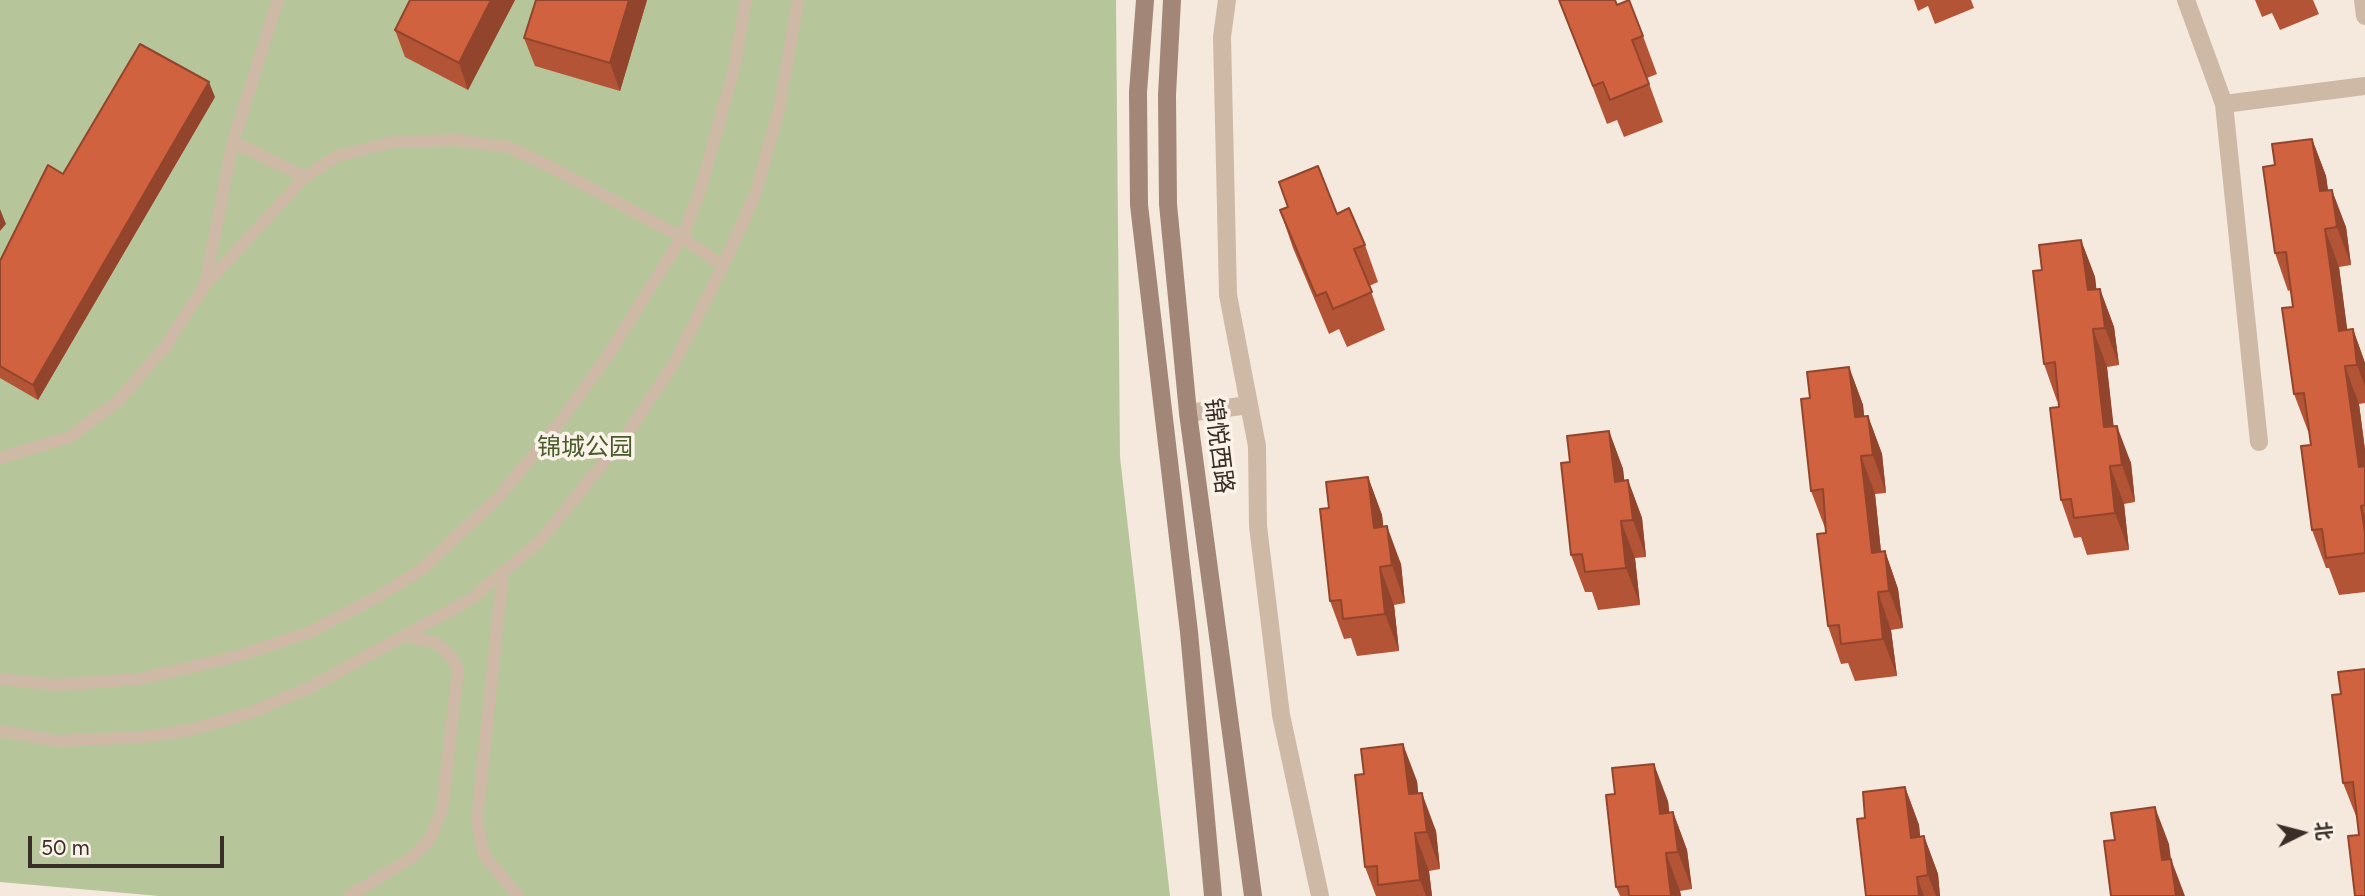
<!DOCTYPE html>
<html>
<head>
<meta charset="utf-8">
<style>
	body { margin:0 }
	#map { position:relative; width:2365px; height:896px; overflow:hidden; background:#f5e9dd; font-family:Figtree,"Noto Sans SC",sans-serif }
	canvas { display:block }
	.north { position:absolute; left:2267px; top:798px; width:70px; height:70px; -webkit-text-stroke:5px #fbf3ea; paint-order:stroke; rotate:84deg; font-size:19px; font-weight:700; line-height:28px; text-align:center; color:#3a2e28 }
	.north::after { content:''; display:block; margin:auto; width:24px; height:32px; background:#3a2e28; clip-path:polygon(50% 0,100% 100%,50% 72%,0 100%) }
	.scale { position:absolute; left:28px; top:836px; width:196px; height:32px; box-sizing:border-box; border:4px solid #3a2e28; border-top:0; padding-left:9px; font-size:21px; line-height:24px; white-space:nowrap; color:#3a2e28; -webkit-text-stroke:5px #fbf3ea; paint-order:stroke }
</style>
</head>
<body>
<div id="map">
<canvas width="2365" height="896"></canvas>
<div class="north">北</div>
<div class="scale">50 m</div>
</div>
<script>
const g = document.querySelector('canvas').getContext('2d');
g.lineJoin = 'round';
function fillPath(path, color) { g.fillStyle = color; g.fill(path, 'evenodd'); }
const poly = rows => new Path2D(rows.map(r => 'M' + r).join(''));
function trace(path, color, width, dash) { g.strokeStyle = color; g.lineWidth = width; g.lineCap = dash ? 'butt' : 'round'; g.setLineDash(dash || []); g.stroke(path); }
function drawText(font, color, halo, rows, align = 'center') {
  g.font = font + ' Figtree,"Noto Sans SC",sans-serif'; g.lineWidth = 7; g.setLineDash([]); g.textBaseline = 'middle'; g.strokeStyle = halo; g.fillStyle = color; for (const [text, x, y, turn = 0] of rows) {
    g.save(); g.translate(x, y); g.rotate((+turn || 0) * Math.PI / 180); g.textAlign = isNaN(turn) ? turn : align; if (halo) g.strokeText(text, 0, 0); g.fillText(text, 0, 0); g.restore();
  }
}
const green = poly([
	[0,0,1116,0,1120,457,1170,896,159,896,0,882]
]);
const service = poly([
	[233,142,305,177],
	[205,285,233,142,278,0],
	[0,458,70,437,117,402,165,347,205,285,305,177,337,156,394,142,456,140,508,147,551,167,682,237,723,266],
	[503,572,477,820,484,855,518,896],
	[0,679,56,685,140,679,234,657,308,633,379,596,422,569,498,498,557,426,607,357,682,237,700,191,734,69,746,0],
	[0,731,57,741,143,737,190,730,250,713,311,687,471,599,540,541,627,434,676,360,723,266,755,195,779,110,798,0],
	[349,896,411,858,430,839,442,810,458,669,450,655,436,643,405,636]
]);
const minor = poly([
	[1227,0,1222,37,1228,295,1257,446,1258,526,1281,715,1320,896],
	[2186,0,2224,104,2365,86],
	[2363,0,2365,16],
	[2224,104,2259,442],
	[1188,413,1249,405]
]);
const secondary = poly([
	[1145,0,1138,92,1139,205,1189,632,1213,896],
	[1172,0,1167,95,1168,204,1188,413,1253,896]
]);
const wall = poly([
	[515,0,468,90,405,57,395,30],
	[647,0,620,91,535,66,524,38],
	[1559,0,1617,5,1643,36,1657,74,1647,78,1663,122,1624,137,1617,120,1607,124],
	[1914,0,1971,0,1974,8,1935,24,1928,6,1918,11],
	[2255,0,2313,0,2319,14,2280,30,2272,13,2262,17],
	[215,97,38,400,0,378,0,261,63,174],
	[2312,139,2326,176,2328,190,2346,227,2351,265,2339,267,2347,330,2353,329,2365,363,2365,403,2359,404,2365,450,2365,592,2339,595,2329,568,2326,568,2312,530,2311,445,2309,431,2308,431,2294,394,2293,307,2291,290,2288,291,2275,253,2275,165],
	[1280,210,1337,214,1365,245,1378,282,1369,286,1385,330,1347,347,1339,329,1329,334,1293,248],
	[2081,240,2095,277,2096,289,2100,289,2114,327,2119,365,2107,367,2113,426,2131,463,2135,502,2124,504,2129,550,2087,555,2081,537,2074,538,2061,500,2058,401,2057,401,2044,364,2042,270],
	[1849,367,1863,405,1864,416,1868,416,1882,454,1886,493,1875,494,1881,552,1885,551,1898,589,1903,628,1891,630,1897,676,1855,681,1848,663,1841,664,1828,626,1826,528,1825,528,1811,491,1810,398],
	[1609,431,1623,469,1624,481,1628,480,1642,518,1646,557,1635,558,1640,605,1598,610,1592,592,1585,592,1571,555,1570,462],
	[1368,477,1382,515,1383,527,1401,564,1405,603,1394,605,1399,651,1357,656,1351,638,1344,639,1330,601],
	[2365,669,2365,896,2355,896,2348,836,2359,835,2358,821,2343,783,2332,695,2341,694,2338,672],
	[1364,774,1417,781,1418,793,1436,831,1440,869,1429,871,1432,896,1376,896,1365,867],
	[1905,787,1919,825,1920,837,1924,836,1938,874,1940,896,1866,896,1865,818],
	[1668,801,1669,813,1673,812,1687,850,1692,889,1680,891,1681,896,1620,896,1616,887]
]);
const shadedWall = poly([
	[491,0,515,0,468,90,459,63],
	[629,0,647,0,620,91,610,63],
	[209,82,215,97,38,400,33,385],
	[2312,139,2326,176,2333,229,2320,191],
	[2332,190,2346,227,2351,265,2337,227],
	[0,209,6,224,0,231],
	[2325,229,2339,267,2352,365,2339,331],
	[2081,240,2095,277,2101,328,2088,290],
	[2100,289,2114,327,2119,365,2105,328],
	[2093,329,2107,367,2118,464,2104,427],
	[2353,329,2365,363,2365,386,2357,365],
	[2345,366,2359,404,2365,450,2365,484,2359,467],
	[1849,367,1863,405,1868,455,1855,417],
	[1868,416,1882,454,1886,493,1873,455],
	[2117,426,2131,463,2135,502,2122,465],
	[1609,431,1623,469,1629,520,1615,482],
	[1861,456,1875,494,1885,590,1872,553],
	[2110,466,2124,504,2129,550,2115,513],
	[1368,477,1382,515,1388,565,1374,528],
	[1628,480,1642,518,1646,557,1633,520],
	[2361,506,2365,516,2365,533],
	[1621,521,1635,558,1640,605,1626,568],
	[1387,526,1401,564,1405,603,1392,565],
	[1885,551,1898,589,1903,628,1889,591],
	[1380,567,1394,605,1399,651,1385,614],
	[1878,592,1891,630,1897,676,1883,639],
	[1403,744,1417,781,1422,832,1409,794],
	[1654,764,1668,801,1674,852,1660,814],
	[1905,787,1919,825,1924,875,1911,838],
	[1422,793,1436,831,1440,869,1427,832],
	[2155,807,2169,844,2176,896,2162,860],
	[1673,812,1687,850,1692,889,1678,852],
	[1415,833,1429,871,1432,896,1426,896,1420,880],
	[1924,836,1938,874,1940,896,1936,896,1928,875],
	[1666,853,1680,891,1681,896,1671,896],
	[2171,859,2185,896,2176,896],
	[1917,877,1924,896,1919,896]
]);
const building = poly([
	[410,0,491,0,459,63,395,30,410,0],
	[536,0,629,0,610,63,524,38,536,0],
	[1559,0,1615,0,1617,5,1629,0,1643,36,1632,40,1649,84,1610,100,1603,82,1593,86,1559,0],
	[140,44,209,82,33,385,0,366,0,261,48,165,63,174,140,44],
	[2312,139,2320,191,2332,190,2337,227,2325,229,2339,331,2353,329,2357,365,2345,366,2359,467,2365,466,2365,505,2361,506,2365,533,2365,553,2326,558,2322,529,2312,530,2301,446,2311,445,2304,393,2294,394,2282,308,2293,307,2286,252,2275,253,2263,167,2275,165,2272,144,2312,139],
	[1318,166,1337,214,1349,208,1365,245,1354,249,1372,292,1333,309,1326,292,1316,296,1280,210,1288,207,1279,182,1318,166],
	[2081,240,2088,290,2100,289,2105,328,2093,329,2104,427,2117,426,2122,465,2110,466,2115,513,2074,518,2071,499,2061,500,2050,408,2059,407,2055,362,2044,364,2033,271,2042,270,2039,245,2081,240],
	[1849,367,1855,417,1868,416,1873,455,1861,456,1872,553,1885,551,1889,591,1878,592,1883,639,1841,644,1839,625,1828,626,1817,534,1826,533,1823,489,1811,491,1801,399,1810,398,1807,372,1849,367],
	[1609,431,1615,482,1628,480,1633,520,1621,521,1626,568,1585,572,1582,554,1571,555,1561,463,1570,462,1567,436,1609,431],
	[1368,477,1374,528,1387,526,1392,565,1380,567,1385,614,1343,619,1341,600,1330,601,1320,509,1329,508,1326,482,1368,477],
	[2365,669,2365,896,2355,896,2348,836,2359,835,2353,782,2343,783,2332,695,2341,694,2338,672,2365,669],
	[1403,744,1409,794,1422,793,1427,832,1415,833,1420,880,1378,885,1377,866,1365,867,1355,775,1364,774,1361,749,1403,744],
	[1654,764,1660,814,1673,812,1678,852,1666,853,1671,896,1629,896,1628,886,1616,887,1606,795,1615,794,1612,768,1654,764],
	[1905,787,1911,838,1924,836,1928,875,1917,877,1919,896,1866,896,1857,819,1865,818,1863,792,1905,787],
	[2155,807,2162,860,2171,859,2176,896,2111,896,2104,841,2115,840,2111,813,2155,807]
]);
const streetNames = [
	["锦悦西路",1218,446,83]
];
const parkNames = [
	["锦城公园",585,448]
];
fillPath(green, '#b7c59b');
trace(service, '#ceb9a7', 12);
trace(minor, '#ceb9a7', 18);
trace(secondary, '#a28778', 18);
fillPath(wall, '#b45436');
fillPath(shadedWall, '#92452c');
fillPath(building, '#d1623f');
trace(building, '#92452c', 2);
drawText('24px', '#3a2e28', '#fbf3ea', streetNames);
drawText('24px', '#495b2a', '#fbf3ea', parkNames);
</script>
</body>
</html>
